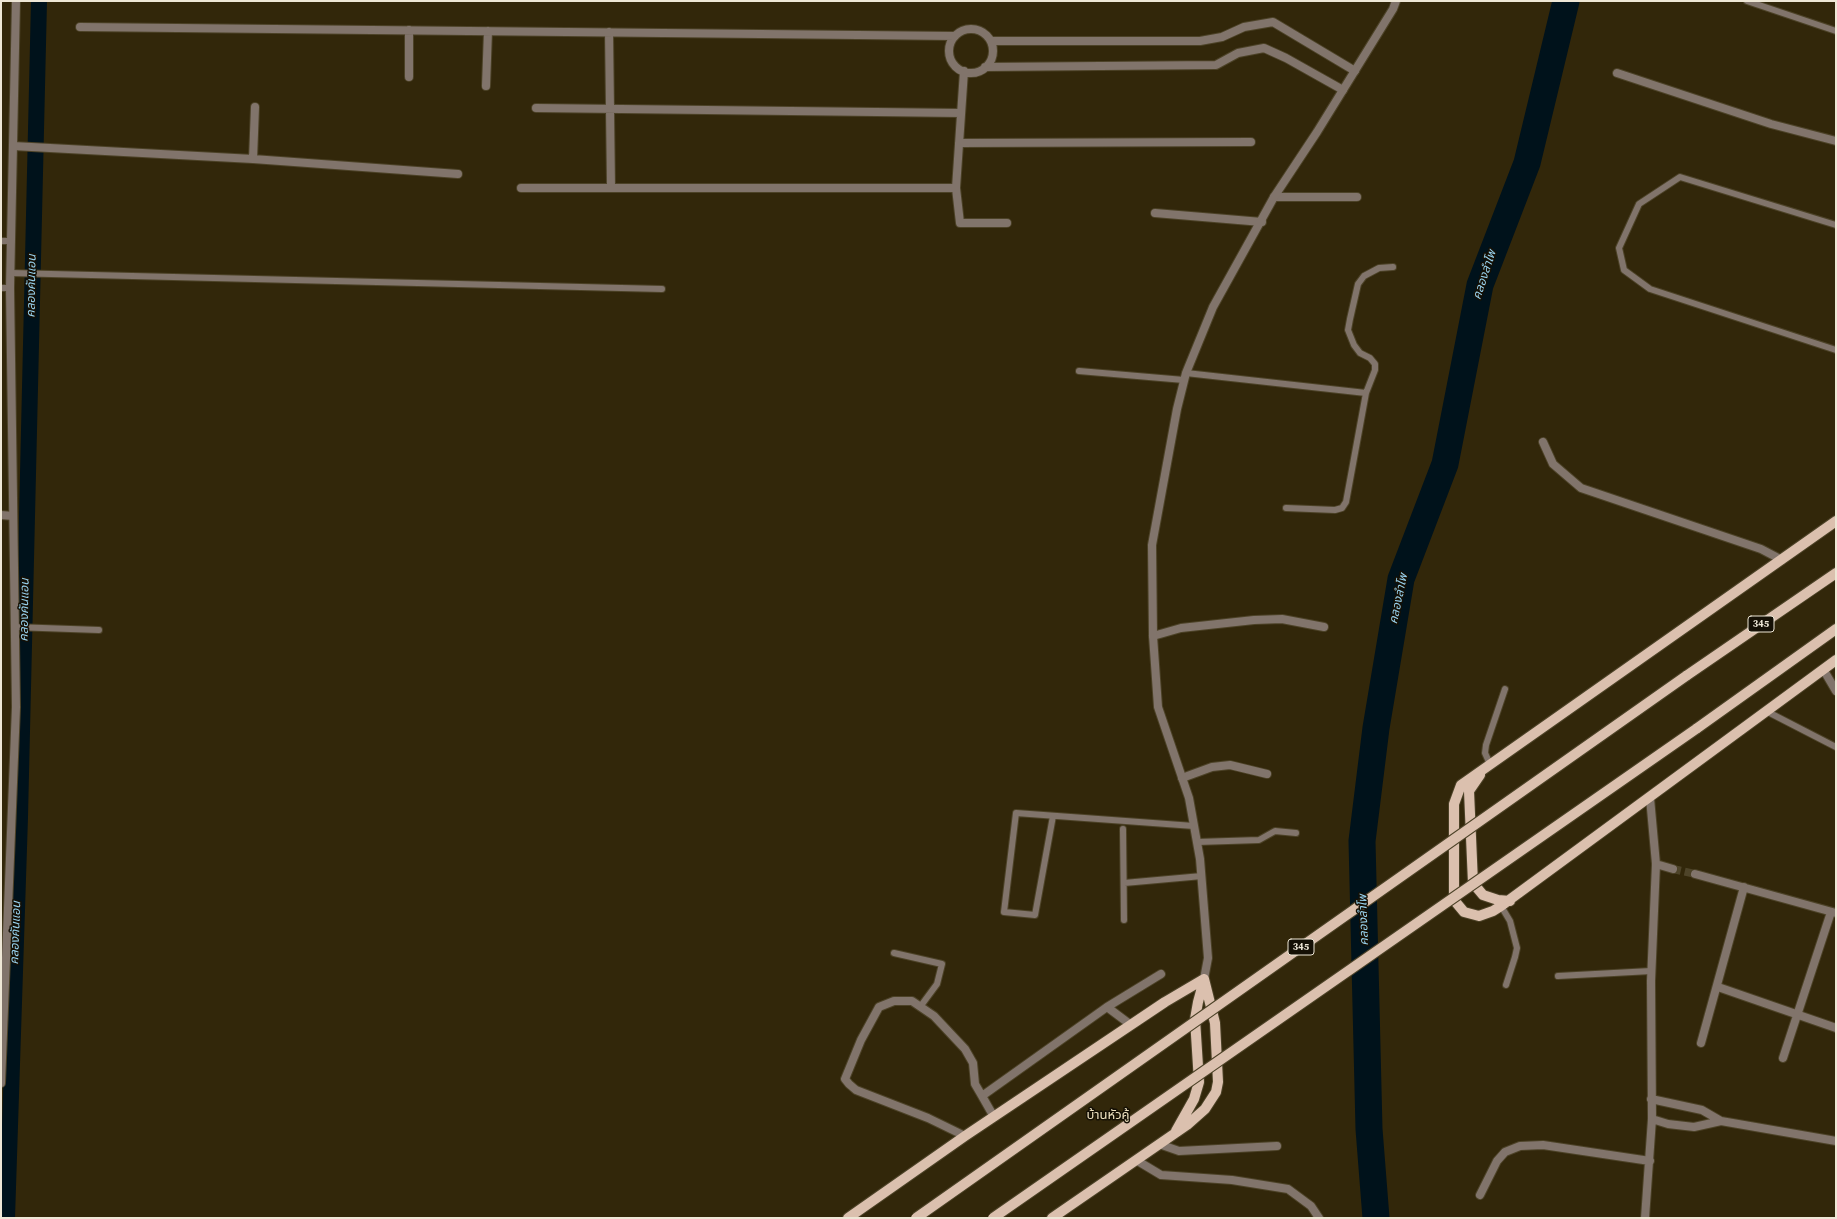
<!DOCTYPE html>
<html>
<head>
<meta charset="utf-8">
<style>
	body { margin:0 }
	#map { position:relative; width:1837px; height:1219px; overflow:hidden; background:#32270a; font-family:"Source Serif 4",serif }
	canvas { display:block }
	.frame { position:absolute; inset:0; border:2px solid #eee7d6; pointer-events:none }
</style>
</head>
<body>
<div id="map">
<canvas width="1837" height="1219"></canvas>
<div class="frame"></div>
</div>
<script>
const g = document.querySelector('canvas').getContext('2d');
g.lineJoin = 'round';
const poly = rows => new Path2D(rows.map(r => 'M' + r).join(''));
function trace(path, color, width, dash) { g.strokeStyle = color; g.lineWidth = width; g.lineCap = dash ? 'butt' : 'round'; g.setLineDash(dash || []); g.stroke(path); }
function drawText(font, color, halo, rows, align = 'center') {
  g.font = font + ' "Source Serif 4","Noto Sans Thai",serif'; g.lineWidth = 3; g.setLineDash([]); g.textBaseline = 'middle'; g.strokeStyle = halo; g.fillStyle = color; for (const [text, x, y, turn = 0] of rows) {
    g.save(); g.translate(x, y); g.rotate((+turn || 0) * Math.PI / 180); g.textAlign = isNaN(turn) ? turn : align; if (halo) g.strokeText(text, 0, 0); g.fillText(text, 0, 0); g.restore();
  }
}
const canal = poly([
	[7,1218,20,817,39,1]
]);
const river = poly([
	[1376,1218,1369,1129,1362,841,1376,728,1401,579,1445,464,1480,285,1527,163,1566,1]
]);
const minorTunnel = poly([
	[1673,869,1695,874]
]);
const service = poly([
	[1747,1,1836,31],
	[1836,225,1680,177,1639,204,1619,248,1624,270,1650,289,1836,350],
	[1,241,11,241],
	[10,273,662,289],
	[1,288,10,288],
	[1079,371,1184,380],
	[1186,373,1366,393,1346,502,1342,508,1335,510,1286,508],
	[1366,393,1375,370,1375,364,1370,358,1360,353,1354,345,1348,330,1350,319,1358,284,1364,276,1379,268,1393,267],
	[14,627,99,630],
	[1766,711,1836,747],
	[1490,764,1485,753,1486,745,1505,689],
	[1053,816,1035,915,1004,912,1016,813,1194,826],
	[1123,829,1124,920],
	[1197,842,1259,840,1275,831,1296,833],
	[1124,883,1202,876],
	[1501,906,1510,921,1517,948,1515,957,1506,985],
	[894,953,942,964,937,984,920,1007],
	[1558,976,1651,971]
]);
const minor = poly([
	[80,27,955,36],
	'949 51a22 22 0 1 1 44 0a22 22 0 1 1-44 0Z',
	[409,30,409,77],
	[609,32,611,188],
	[991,41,1200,41,1222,37,1244,27,1273,22,1355,71],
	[985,67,1216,65,1238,53,1264,48,1286,58,1343,90],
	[964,71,956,188,960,223,1007,223],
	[1617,73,1771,124,1836,141],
	[486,86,488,31],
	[536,108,961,113],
	[959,143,1251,142],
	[13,146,253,159,458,174],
	[253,159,255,107],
	[521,188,956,188],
	[1274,197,1357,197],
	[1155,213,1262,222],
	[1543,442,1553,464,1581,488,1761,549,1782,560],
	[1,515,13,516],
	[1153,636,1181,628,1254,620,1282,619,1324,627],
	[1823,669,1836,691],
	[1182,778,1212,767,1230,765,1267,774],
	[1656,864,1673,869],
	[1695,874,1836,913],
	[1718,987,1836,1028],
	[1107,1007,1161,974],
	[1701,1043,1744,887],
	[1783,1058,1831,912],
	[1651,1099,1702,1110,1721,1121],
	[994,1117,982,1096,1107,1007,1131,1025],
	[1652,1119,1668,1124,1694,1127,1721,1121,1836,1141],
	[965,1136,928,1118,856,1090,849,1084,845,1079,861,1040,879,1007,894,1001,912,1001,934,1016,965,1049,973,1063,975,1084,982,1096],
	[1159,1144,1179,1151,1277,1146],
	[1136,1160,1161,1175,1232,1180,1288,1189,1311,1206,1319,1218],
	[1480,1195,1497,1161,1505,1152,1520,1146,1543,1145,1650,1161],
	[1645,1218,1652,1119,1651,981,1656,864,1650,798]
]);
const tertiary = poly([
	[1204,979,1208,958,1200,859,1189,798,1158,707,1153,636,1152,545,1177,409,1186,373,1213,307,1274,197,1317,132,1393,9,1396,1],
	[1,1083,16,707,10,288,16,1]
]);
const primary = poly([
	[1836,521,1461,785,1454,804,1454,900,1464,912,1479,916,1493,911,1501,906,1836,660],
	[1686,676,1836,573],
	[1696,729,1836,629],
	[1480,775,1469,791,1473,883,1483,895,1498,900,1510,901],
	[1176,1131,1194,1099,1199,1082,1195,1019,1198,1002,1204,980],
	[848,1218,965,1136,1165,1002,1204,979],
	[1052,1218,1187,1125,1205,1109,1216,1092,1218,1082,1215,1023,1204,979]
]);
const primaryBridge = poly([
	[916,1218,1686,676],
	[993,1218,1696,729]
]);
const shields = [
	[1761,624,26],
	[1301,947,26]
];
const shieldNames = [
	["345",1761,624],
	["345",1301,947]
];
const waterNames = [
	["คลองลำโพ",1485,275,-72],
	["คลองคันแอน",32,286,-89],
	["คลองลำโพ",1399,599,-78],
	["คลองคันแอน",25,610,-89],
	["คลองลำโพ",1364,920,-92],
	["คลองคันแอน",16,933,-88]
];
const quarterNames = [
	["บ้านหัวคู้",1108,1116]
];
trace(canal, '#00121b', 16);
trace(river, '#00121b', 27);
trace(minorTunnel, '#4e4429', 8, [8, 4]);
trace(service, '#4c4227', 8);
trace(minor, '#4c4227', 10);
trace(tertiary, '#4c4227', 10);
trace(primary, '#4c4227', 12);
trace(service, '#81746b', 6);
trace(minor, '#81746b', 8);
trace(tertiary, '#81746b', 8);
trace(primary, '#dbc0ae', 10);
trace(primaryBridge, '#4c4227', 12, []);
trace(primaryBridge, '#dbc0ae', 10);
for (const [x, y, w] of shields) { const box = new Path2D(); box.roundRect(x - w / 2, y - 8, w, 16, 3); g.fillStyle = '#151005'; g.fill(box); trace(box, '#eee7d6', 1); }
drawText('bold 10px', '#eee7d6', null, shieldNames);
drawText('italic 12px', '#99d4f1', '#151005', waterNames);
drawText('13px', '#efe2c0', '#151005', quarterNames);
</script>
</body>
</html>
